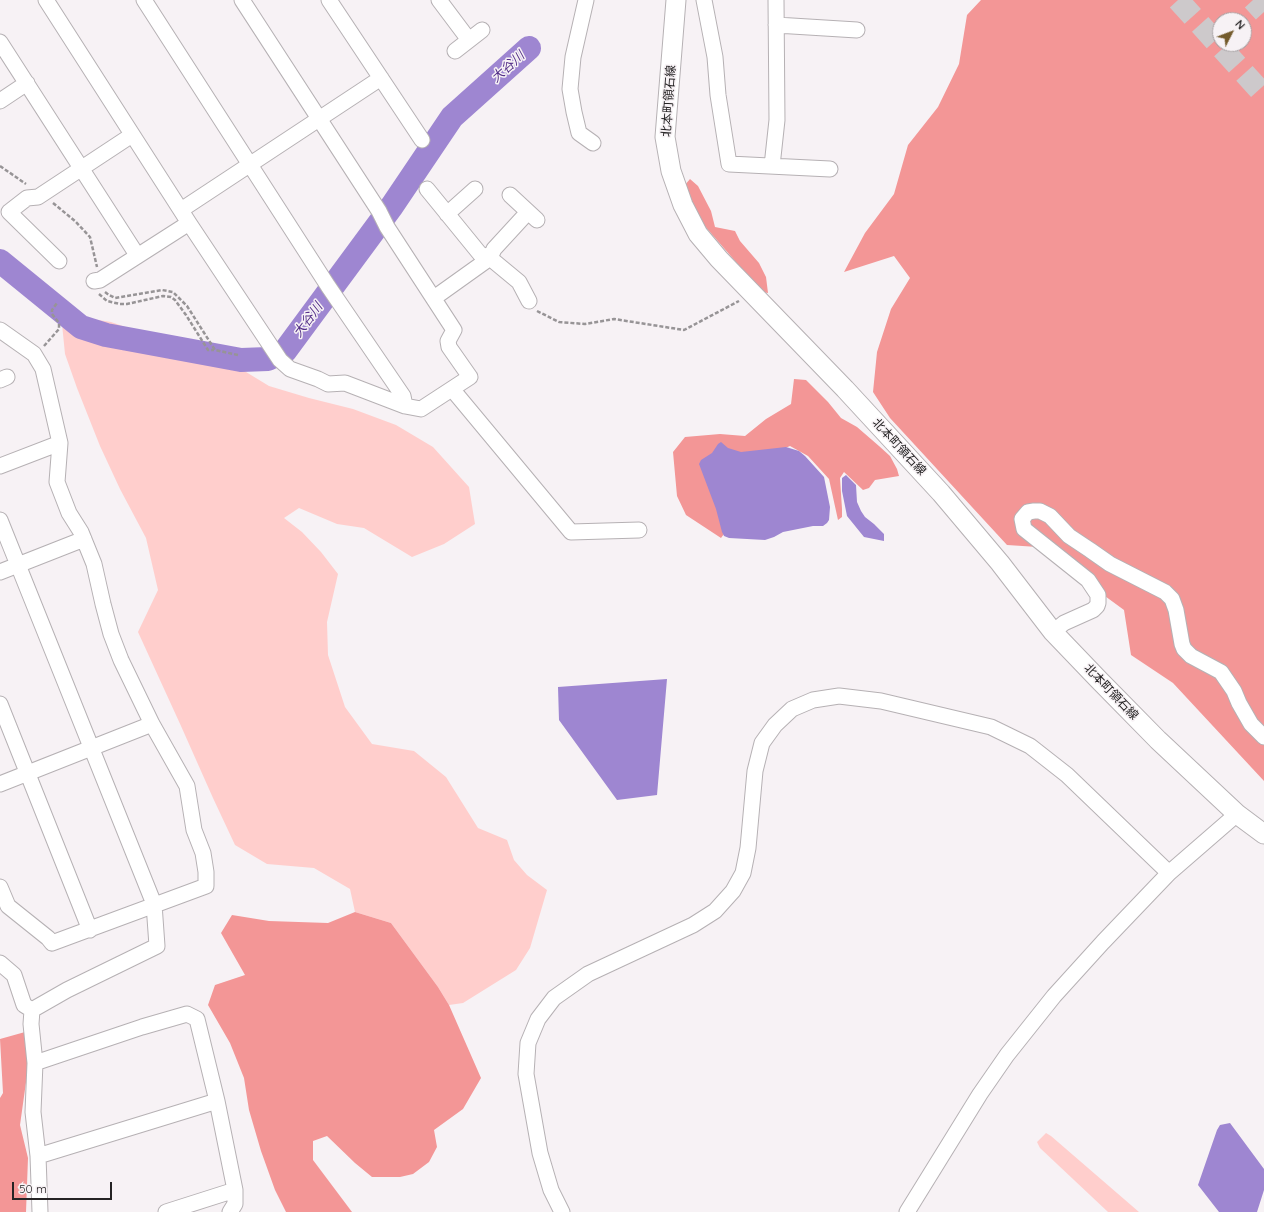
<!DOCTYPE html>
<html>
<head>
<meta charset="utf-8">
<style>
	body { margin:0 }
	#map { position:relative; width:1264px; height:1212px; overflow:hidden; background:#f7f2f5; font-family:Quicksand,sans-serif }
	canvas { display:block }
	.north { position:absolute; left:1212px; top:12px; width:40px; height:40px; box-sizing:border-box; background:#f7f2f5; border:1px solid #a39fa1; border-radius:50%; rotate:48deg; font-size:11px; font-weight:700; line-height:16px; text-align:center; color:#252324 }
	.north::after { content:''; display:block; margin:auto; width:14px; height:18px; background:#735a2b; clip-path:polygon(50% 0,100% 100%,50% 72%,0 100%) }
	.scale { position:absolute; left:12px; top:1182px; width:100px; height:18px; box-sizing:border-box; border:2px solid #252324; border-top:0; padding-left:5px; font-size:12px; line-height:14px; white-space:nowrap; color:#252324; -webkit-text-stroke:3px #f7f2f5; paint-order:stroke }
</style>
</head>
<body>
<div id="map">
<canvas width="1264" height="1212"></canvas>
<div class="north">N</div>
<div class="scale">50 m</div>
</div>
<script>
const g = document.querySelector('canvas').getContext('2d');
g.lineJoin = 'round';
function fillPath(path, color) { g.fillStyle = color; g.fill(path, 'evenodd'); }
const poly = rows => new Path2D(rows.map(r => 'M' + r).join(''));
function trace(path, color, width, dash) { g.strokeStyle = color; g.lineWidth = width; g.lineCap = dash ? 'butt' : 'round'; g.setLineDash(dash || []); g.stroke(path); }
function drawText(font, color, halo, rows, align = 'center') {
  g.font = font + ' Quicksand,"Noto Sans JP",sans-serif'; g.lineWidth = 3; g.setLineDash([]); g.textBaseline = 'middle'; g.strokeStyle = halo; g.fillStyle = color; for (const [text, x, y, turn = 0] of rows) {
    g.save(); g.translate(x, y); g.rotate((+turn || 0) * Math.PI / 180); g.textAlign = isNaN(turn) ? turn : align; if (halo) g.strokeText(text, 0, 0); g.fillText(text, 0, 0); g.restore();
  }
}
const green = poly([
	[61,314,111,322,188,349,228,361,269,386,309,398,353,409,396,425,433,447,469,487,475,524,444,544,412,557,364,528,337,524,299,508,284,518,302,532,321,552,338,574,327,622,328,655,345,707,372,744,414,751,446,777,478,828,507,840,514,860,527,875,547,890,530,948,516,970,463,1003,449,1005,438,987,391,923,355,912,350,889,314,868,267,864,235,845,213,798,181,726,138,632,158,590,146,538,120,489,100,446,77,388,65,354],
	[1046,1133,1051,1136,1139,1212,1108,1212,1040,1148,1037,1142]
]);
const forest = poly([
	[981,0,1264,0,1264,781,1173,683,1131,655,1124,610,1038,547,1007,545,890,418,873,392,877,352,891,309,910,278,894,256,844,272,865,233,894,194,908,145,938,107,959,64,967,15],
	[1220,20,1244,20,1244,44,1220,44],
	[690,179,698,186,711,211,715,227,735,231,740,241,759,263,766,277,768,293,762,292,696,216,684,186],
	[794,379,806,380,828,402,841,418,857,427,879,446,890,456,897,469,899,476,875,480,869,488,863,490,844,472,840,478,842,509,842,517,838,520,829,479,808,456,790,446,771,454,729,527,721,538,686,515,677,496,673,452,685,437,720,434,745,436,766,419,791,404],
	[355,912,391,923,438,987,449,1005,481,1078,463,1109,434,1130,437,1147,429,1162,413,1174,400,1177,372,1177,355,1163,327,1136,313,1141,313,1160,352,1212,286,1212,275,1190,261,1151,249,1110,244,1078,230,1043,208,1005,215,985,245,975,221,933,232,915,269,921,328,923],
	[25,1032,28,1068,20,1125,28,1158,26,1212,0,1212,0,1098,3,1093,0,1039]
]);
const water = poly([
	[721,442,728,448,741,452,786,447,799,451,805,456,824,477,830,507,829,520,827,523,823,526,813,526,783,532,774,537,765,540,729,538,724,536,722,532,716,509,699,464,701,460,712,453,718,444],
	[846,475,856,485,857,502,861,511,865,517,874,524,884,534,884,541,864,537,847,516,842,491,842,478],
	[667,679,657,795,617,800,559,720,558,687],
	[1230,1123,1264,1169,1264,1190,1257,1212,1219,1212,1198,1185,1217,1130,1220,1125]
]);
const river = poly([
	[0,261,81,327,106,335,241,360,268,359,285,351,392,206,452,117,529,48]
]);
const highwayTunnel = poly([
	[1178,0,1264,95],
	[1253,0,1264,12]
]);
const path = poly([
	[0,166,26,184],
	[53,203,75,221,90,237,97,267],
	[105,292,109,295,115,298,162,290,173,292,187,306,215,350,238,355],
	[99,294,107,301,120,304,127,304,163,296,171,297,175,300,186,315,208,350,214,350],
	[537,311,559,322,585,324,614,319,684,330,739,301],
	[44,346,59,329,59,323,52,314,52,310,57,303]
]);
const minor = poly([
	[46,0,189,223,280,360,290,369,318,379,328,384,345,383,405,406,421,409,470,377,449,347,448,341,454,330,387,227,379,211,242,0],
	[144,0,328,286,403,396,405,406],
	[329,0,422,140],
	[439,0,469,40],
	[586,0,573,57,570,89,574,112,579,133,593,143],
	[704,0,715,57,718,95,729,164,830,169],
	[776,25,857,30],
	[0,42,137,255],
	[455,51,482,30],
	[0,101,27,83],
	[772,166,777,120,776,0],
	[427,189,480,254,490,258,494,249,528,212],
	[510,195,537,220],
	[181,210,381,78],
	[447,214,475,189],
	[59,261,9,212,27,198,38,197,132,135],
	[94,281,100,280,189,223],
	[434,298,490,258,519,282,529,301],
	[0,330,34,354,43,369,60,443,57,482,69,513,81,532,94,564,103,604,111,634,121,660,152,724,187,786,194,830,203,853,206,872,206,886,52,943,48,938,8,906,0,887],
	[0,380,7,377],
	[452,389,571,532,639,530],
	[0,466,60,443],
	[0,520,154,904,157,946,67,990,32,1010],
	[0,572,84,539],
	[1053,632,1064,623,1093,610,1097,606,1098,603,1098,595,1088,580,1024,529,1022,519,1028,512,1034,511,1040,511,1050,516,1069,536,1090,550,1110,564,1165,592,1172,599,1176,610,1182,644,1184,649,1191,656,1221,672,1234,691,1239,703,1251,724,1264,737],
	[0,704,90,930],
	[0,784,152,724],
	[0,963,14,975,24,1005,32,1010],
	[32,1010,31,1024,35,1063,33,1112,38,1156,40,1212],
	[35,1063,142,1027,187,1014,197,1019,217,1101,235,1190,235,1204,230,1212],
	[38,1156,217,1101],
	[166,1212,235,1190],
	[562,1212,551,1190,540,1153,526,1074,528,1043,538,1019,554,998,588,974,693,925,715,911,733,891,743,873,748,848,755,771,762,743,775,725,792,709,813,700,839,696,881,701,991,727,1030,746,1067,775,1169,873],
	[907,1212,980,1094,1007,1055,1054,996,1103,942,1169,873,1237,814]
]);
const major = poly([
	[676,0,665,137,671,171,683,205,698,234,719,259,845,389,941,493,1000,563,1053,632,1099,680,1158,740,1237,814,1264,834]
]);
const streetNames = [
	["北本町領石線",669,101,-86],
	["北本町領石線",899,447,47],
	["北本町領石線",1111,692,46]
];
const waterNames = [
	["大谷川",508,67,-42],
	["大谷川",308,320,-53]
];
fillPath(green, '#ffcecc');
fillPath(forest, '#f39696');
fillPath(water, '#9e86d1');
trace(river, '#9e86d1', 24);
trace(highwayTunnel, '#cdc9cb', 22, [22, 11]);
trace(minor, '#b6b1b4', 17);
trace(major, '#b6b1b4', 21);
trace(path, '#979496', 2.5, [4, 2]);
trace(minor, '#fff', 15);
trace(major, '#fff', 19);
drawText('12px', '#252324', '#f7f2f5', streetNames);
drawText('italic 13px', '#543089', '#f7f2f5', waterNames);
</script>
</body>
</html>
